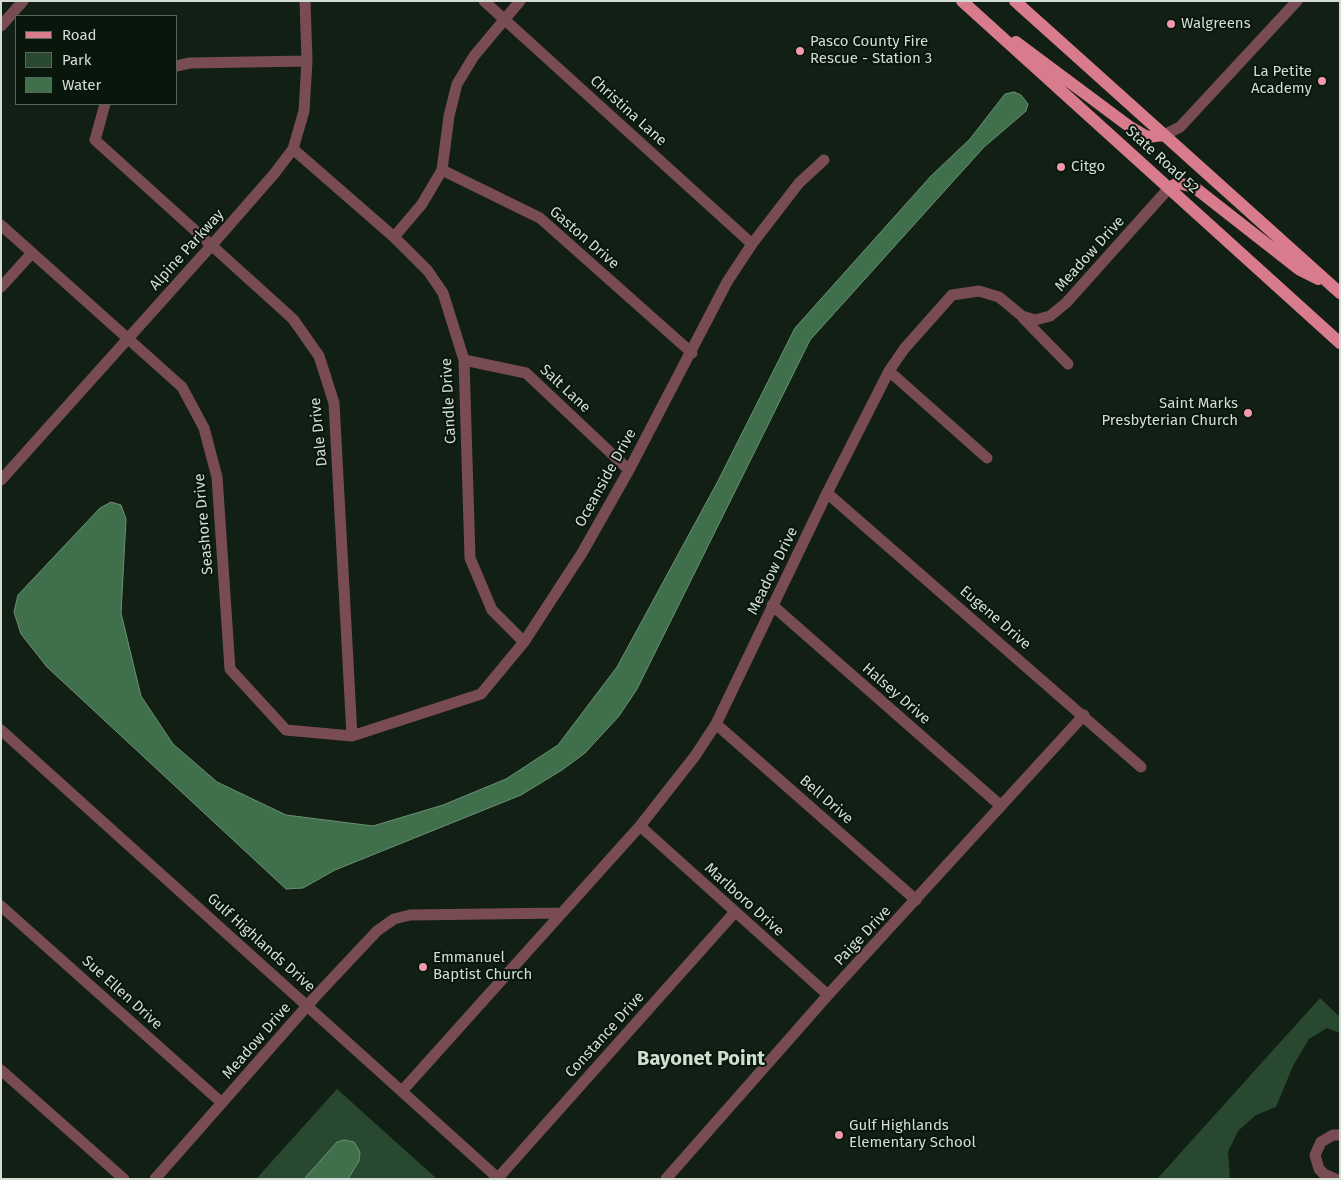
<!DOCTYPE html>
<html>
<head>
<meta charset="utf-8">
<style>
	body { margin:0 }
	#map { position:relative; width:1341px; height:1180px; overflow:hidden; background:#111f14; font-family:"Fira Sans",sans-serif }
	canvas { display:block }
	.frame { position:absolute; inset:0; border:2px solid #d4ddd5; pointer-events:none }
	.legend { position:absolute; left:15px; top:15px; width:162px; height:90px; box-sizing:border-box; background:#08160c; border:1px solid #5a665c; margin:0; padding:6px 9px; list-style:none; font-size:15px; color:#d4ddd5 }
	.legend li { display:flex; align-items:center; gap:10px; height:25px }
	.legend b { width:25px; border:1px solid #5a665c }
</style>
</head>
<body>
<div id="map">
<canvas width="1341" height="1180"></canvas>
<div class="frame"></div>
<ul class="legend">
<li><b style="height:6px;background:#d87b8d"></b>Road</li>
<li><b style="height:14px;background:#284830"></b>Park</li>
<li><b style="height:14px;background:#406f4b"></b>Water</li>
</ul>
</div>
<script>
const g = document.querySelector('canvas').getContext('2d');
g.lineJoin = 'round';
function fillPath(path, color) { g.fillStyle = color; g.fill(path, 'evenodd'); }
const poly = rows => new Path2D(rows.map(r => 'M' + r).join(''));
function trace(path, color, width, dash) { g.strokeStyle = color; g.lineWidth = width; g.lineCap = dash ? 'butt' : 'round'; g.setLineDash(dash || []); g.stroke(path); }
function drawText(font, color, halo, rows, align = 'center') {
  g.font = font + ' "Fira Sans",sans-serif'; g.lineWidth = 4; g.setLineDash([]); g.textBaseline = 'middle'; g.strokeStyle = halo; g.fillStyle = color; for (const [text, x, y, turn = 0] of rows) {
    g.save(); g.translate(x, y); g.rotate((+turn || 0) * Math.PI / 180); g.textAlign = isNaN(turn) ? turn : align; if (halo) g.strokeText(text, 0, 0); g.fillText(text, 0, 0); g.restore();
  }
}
const green = poly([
	[1320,998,1340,1017,1340,1033,1327,1028,1309,1039,1293,1066,1276,1107,1256,1115,1238,1131,1228,1152,1230,1179,1157,1179],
	[337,1089,437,1179,256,1179]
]);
const water = poly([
	[1014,92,1021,95,1028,104,1026,111,984,147,810,340,637,689,619,716,585,753,562,770,521,795,335,870,303,888,286,889,47,667,21,634,14,612,18,595,100,508,111,502,121,505,126,519,121,613,141,696,173,744,217,782,286,815,373,826,443,805,506,779,558,745,617,667,718,481,795,328,931,176,970,139,1005,94,1014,92],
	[344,1140,354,1142,360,1152,359,1161,348,1179,304,1179,337,1142,344,1140]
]);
const minor = poly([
	[484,1,752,244],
	[1,26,23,1],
	[176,66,190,63,307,61],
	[105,104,95,140,293,319,319,356,334,403,352,736],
	[1164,135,1180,127,1297,1],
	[293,149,394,237,428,271,443,293,464,360,470,558,492,610,524,642],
	[442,170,540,218,692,353],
	[1,225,182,387,204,428,217,477,230,669,286,730,352,736,481,694,524,642,582,553,629,470,727,282,752,244,799,183,824,160],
	[394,237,422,204,442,170,449,116,457,84,474,56,520,1],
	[1,287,32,253],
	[1023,318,1068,364],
	[464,360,526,373,629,470],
	[889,371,987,458],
	[1,480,211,246,274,174,293,149,304,111,307,61,305,1],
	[827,493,1141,767],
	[772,605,1001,806],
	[716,724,916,900],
	[1,730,499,1179],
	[640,826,828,995],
	[1,906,222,1103],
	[1,1070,124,1179],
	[402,1091,640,826,695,756,716,724,827,493,889,371,904,349,952,295,979,291,999,297,1022,316,1035,320,1050,316,1066,303,1169,188],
	[498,1178,735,912],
	[155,1179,315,997,377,931,394,919,410,915,562,913],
	[666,1179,828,995,1084,715],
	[1336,1179,1324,1174,1319,1169,1315,1155,1321,1142,1333,1135,1340,1135]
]);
const primary = poly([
	[962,1,1340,343],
	[1015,1,1340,293],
	[1016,42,1130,127,1147,137,1164,135],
	[1169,188,1178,183,1194,187,1300,270,1318,279]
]);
const markers = [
	[1171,24,5,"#f39aaa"],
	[800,51,5,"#f39aaa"],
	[1322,81,5,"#f39aaa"],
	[1061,167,5,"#f39aaa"],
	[1248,413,5,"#f39aaa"],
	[423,967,5,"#f39aaa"],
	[839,1135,5,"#f39aaa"]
];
const poiNames = [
	["Walgreens",1181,24],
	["Pasco County Fire",810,42],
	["Rescue - Station 3",810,59],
	["La Petite",1312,72,"right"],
	["Academy",1312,89,"right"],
	["Citgo",1071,167],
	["Saint Marks",1238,404,"right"],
	["Presbyterian Church",1238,421,"right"],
	["Emmanuel",433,958],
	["Baptist Church",433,975],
	["Gulf Highlands",849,1126],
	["Elementary School",849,1143]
];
const streetNames = [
	["Christina Lane",628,111,42],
	["State Road 52",1162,160,42],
	["Gaston Drive",584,238,41],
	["Alpine Parkway",187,250,-48],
	["Meadow Drive",1090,254,-48],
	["Salt Lane",565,389,43],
	["Candle Drive",449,401,-93],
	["Dale Drive",319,432,-96],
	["Oceanside Drive",606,478,-61],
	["Seashore Drive",204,524,-95],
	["Meadow Drive",773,571,-64],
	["Eugene Drive",995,618,41],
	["Halsey Drive",896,694,41],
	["Bell Drive",826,800,41],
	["Marlboro Drive",744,900,42],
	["Paige Drive",863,936,-47],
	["Gulf Highlands Drive",261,943,42],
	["Sue Ellen Drive",122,993,42],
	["Constance Drive",605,1035,-48],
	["Meadow Drive",257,1041,-49]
];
const districtNames = [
	["Bayonet Point",701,1059]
];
fillPath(green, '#284830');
fillPath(water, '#406f4b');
trace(water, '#6c9074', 1);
trace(minor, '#794c54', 11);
trace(primary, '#d87b8d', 12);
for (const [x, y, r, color] of markers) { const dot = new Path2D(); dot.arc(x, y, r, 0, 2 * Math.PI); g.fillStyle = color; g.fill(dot); trace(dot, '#08160c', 2); }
drawText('15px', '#d4ddd5', '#08160c', poiNames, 'left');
drawText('15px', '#d4ddd5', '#08160c', streetNames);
drawText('bold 20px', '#ccdfd0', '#08160c', districtNames);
</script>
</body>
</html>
